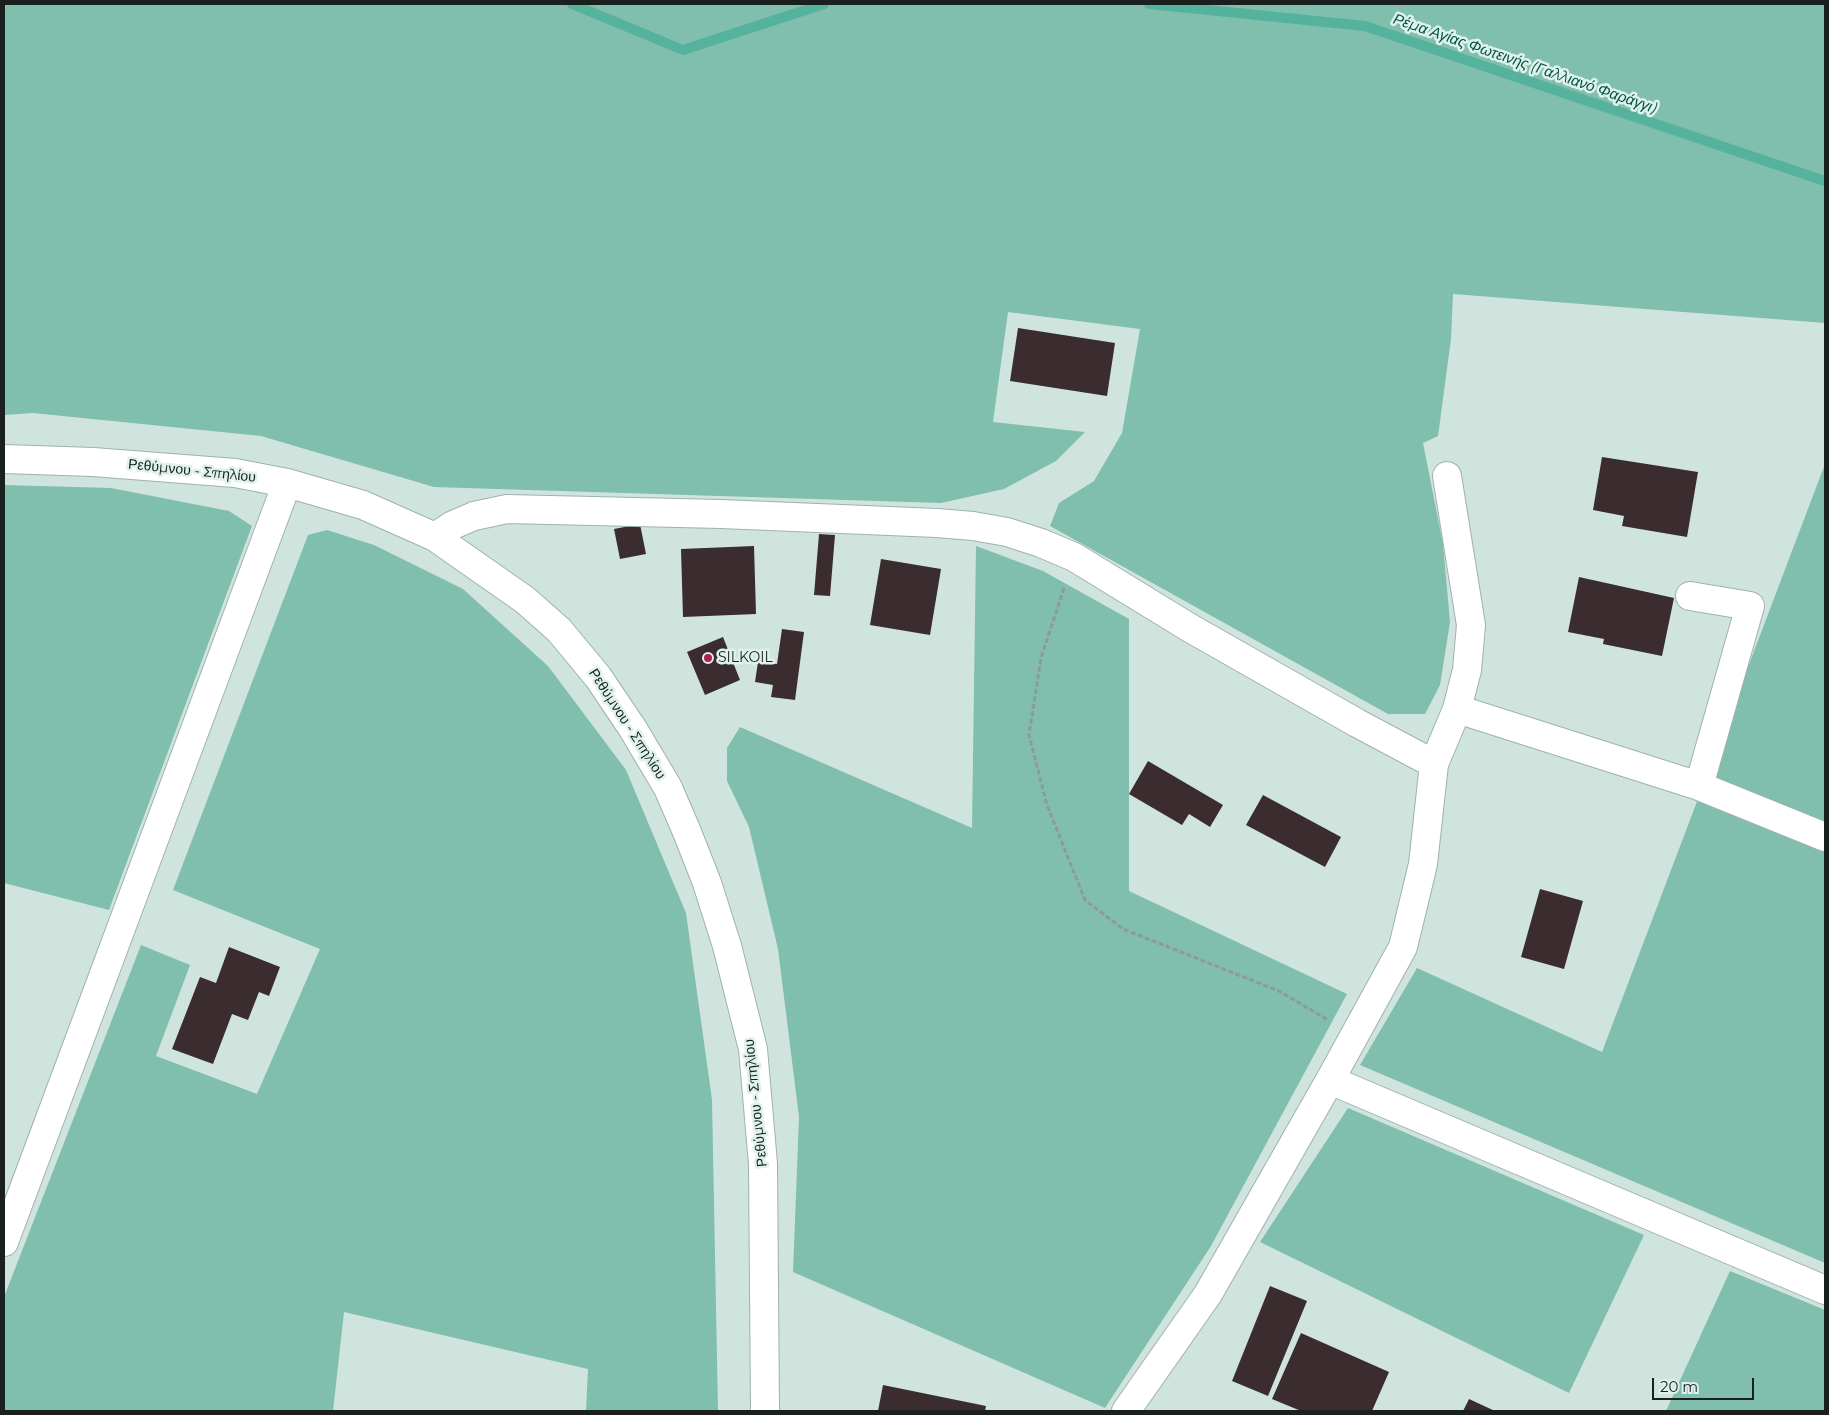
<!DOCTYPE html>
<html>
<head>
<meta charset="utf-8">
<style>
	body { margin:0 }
	#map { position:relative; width:1829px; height:1415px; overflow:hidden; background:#d0e4de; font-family:Montserrat,sans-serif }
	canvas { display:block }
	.frame { position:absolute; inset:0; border:5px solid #19201e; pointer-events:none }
	.scale { position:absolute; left:1652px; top:1378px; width:102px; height:22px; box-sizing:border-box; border:2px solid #19201e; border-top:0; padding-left:6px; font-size:15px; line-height:18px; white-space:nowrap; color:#19201e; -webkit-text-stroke:4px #def1eb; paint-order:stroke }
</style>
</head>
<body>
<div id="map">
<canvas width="1829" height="1415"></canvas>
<div class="frame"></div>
<div class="scale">20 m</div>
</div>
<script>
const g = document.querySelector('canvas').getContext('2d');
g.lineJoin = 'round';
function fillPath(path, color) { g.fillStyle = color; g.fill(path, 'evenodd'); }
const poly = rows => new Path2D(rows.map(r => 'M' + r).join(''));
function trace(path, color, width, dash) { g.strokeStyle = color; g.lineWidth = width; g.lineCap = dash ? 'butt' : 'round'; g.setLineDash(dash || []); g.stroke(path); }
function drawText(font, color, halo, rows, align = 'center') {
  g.font = font + ' Montserrat,sans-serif'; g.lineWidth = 5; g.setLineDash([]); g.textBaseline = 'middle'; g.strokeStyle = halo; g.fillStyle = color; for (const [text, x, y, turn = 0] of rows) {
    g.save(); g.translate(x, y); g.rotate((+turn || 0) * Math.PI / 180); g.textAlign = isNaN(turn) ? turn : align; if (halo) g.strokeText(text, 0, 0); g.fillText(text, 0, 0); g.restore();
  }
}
const green = poly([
	[4,4,1825,4,1825,323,1453,294,1451,339,1438,436,1423,443,1443,544,1450,622,1440,685,1425,714,1388,714,1050,526,1059,503,1094,481,1122,433,1140,329,1008,312,993,422,1085,432,1056,461,1004,489,941,503,434,487,261,436,33,413,4,415],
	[1825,464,1825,1263,1360,1065,1417,968,1602,1052],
	[4,485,111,488,229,511,252,526,109,910,4,883],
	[327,530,374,545,463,589,548,666,626,770,686,913,712,1100,718,1411,586,1411,588,1369,344,1312,333,1411,4,1411,4,1297,141,945,190,965,156,1056,257,1094,320,949,173,890,308,535],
	[976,546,1043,571,1129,619,1129,891,1347,994,1211,1246,1105,1408,793,1272,799,1117,778,949,749,827,727,781,727,748,740,727,972,828],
	[1348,1108,1644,1235,1569,1393,1260,1242],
	[1730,1271,1825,1310,1825,1411,1666,1411]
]);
const stream = poly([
	[572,4,683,50,824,4],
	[1149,4,1365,26,1825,181]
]);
const building = poly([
	[1018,328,1115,343,1107,396,1010,381],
	[1602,457,1698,472,1687,537,1622,526,1624,516,1593,510],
	[640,524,646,554,620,559,614,529],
	[819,534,835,535,830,596,814,595],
	[754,546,756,614,683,617,681,549],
	[881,559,941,569,930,635,870,625],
	[1579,577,1674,598,1662,656,1603,644,1604,639,1568,632],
	[782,629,804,632,795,700,771,697,773,685,755,682,758,662,777,664],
	[723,637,740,680,705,695,687,652],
	[1148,761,1223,805,1210,827,1189,814,1182,825,1129,794],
	[1263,795,1341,837,1325,867,1246,825],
	[1540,889,1583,901,1564,969,1521,957],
	[229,947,280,967,269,996,259,992,248,1020,232,1014,213,1064,172,1049,200,977,216,983],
	[1270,1286,1307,1301,1268,1396,1232,1381],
	[1301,1333,1389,1372,1372,1411,1301,1411,1272,1399],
	[883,1385,986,1406,985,1411,878,1411],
	[1469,1399,1495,1411,1463,1411]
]);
const path = poly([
	[1064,588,1041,658,1029,735,1047,805,1085,900,1123,929,1279,991,1328,1020]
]);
const minor = poly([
	[435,537,453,525,474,516,507,509,721,514,937,523,973,526,1007,532,1041,543,1074,557,1190,628,1357,723,1434,764],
	[1690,596,1750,606,1699,786],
	[1457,709,1699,786,1825,837],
	[1330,1080,1825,1290],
	[4,1242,287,483],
	[1126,1411,1208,1294,1330,1080,1403,947,1423,864,1434,764,1457,709,1467,670,1471,625,1447,476]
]);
const major = poly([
	[4,459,93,462,235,473,287,483,363,505,435,537,525,600,559,630,598,677,633,729,668,788,687,832,707,883,727,946,753,1049,763,1164,765,1411]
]);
const markers = [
	[708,658,5,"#af1f53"]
];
const streetNames = [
	["Ρεθύμνου - Σπηλίου",192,471,6],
	["Ρεθύμνου - Σπηλίου",627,724,57],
	["Ρεθύμνου - Σπηλίου",756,1103,-96]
];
const poiNames = [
	["SILKOIL",718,658]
];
const waterNames = [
	["Ρέμα Αγίας Φωτεινής (Γαλλιανό Φαράγγι)",1525,64,19]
];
fillPath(green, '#80bead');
trace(stream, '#55b29c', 10);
fillPath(building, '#3b2c2f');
trace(minor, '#9fb2ac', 30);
trace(major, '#9fb2ac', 30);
trace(path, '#8c9b96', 3, [5, 2.5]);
trace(minor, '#fff', 28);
trace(major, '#fff', 28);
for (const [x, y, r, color] of markers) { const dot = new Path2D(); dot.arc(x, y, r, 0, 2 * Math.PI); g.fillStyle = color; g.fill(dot); trace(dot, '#def1eb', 2); }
drawText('14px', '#19201e', '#def1eb', streetNames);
drawText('14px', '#19201e', '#def1eb', poiNames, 'left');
drawText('italic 15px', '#015547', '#def1eb', waterNames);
</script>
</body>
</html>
